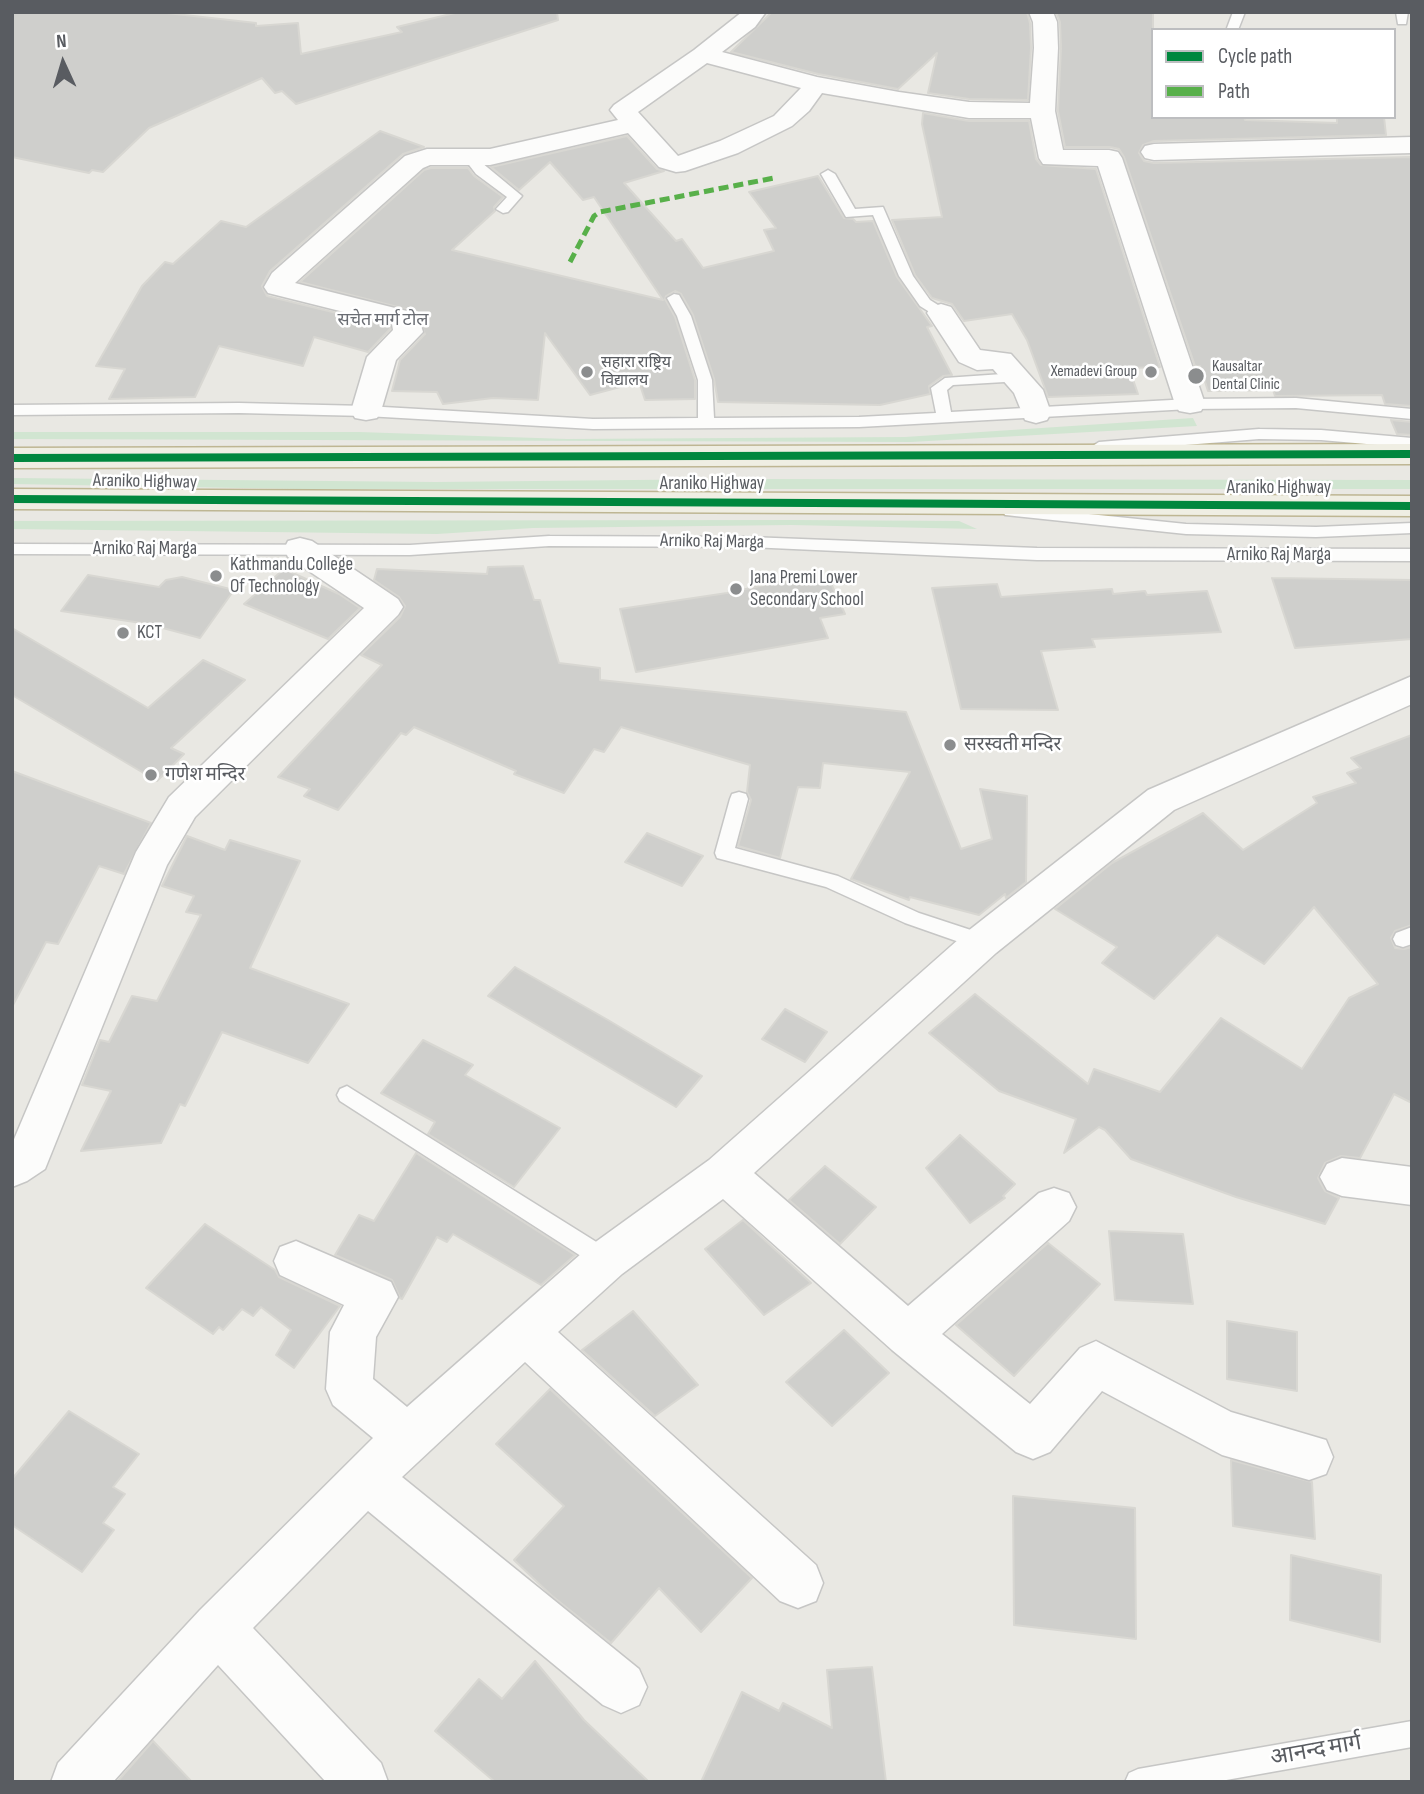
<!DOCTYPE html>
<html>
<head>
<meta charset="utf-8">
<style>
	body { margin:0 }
	#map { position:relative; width:1424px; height:1794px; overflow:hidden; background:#e9e8e3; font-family:"Sofia Sans Condensed",sans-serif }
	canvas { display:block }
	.frame { position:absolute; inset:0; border:14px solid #595c61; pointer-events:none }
	.legend { position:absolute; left:1151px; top:28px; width:245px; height:91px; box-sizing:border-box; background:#fff; border:2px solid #bdbec0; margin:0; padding:9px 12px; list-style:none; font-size:21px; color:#595c61 }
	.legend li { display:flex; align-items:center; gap:14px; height:35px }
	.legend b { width:35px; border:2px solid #bdbec0 }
	.north { position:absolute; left:28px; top:28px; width:70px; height:70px; -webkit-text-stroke:5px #fff; paint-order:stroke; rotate:356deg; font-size:19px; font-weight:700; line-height:28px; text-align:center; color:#595c61 }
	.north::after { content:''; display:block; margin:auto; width:24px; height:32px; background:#595c61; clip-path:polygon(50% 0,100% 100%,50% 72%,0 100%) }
</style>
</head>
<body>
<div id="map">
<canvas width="1424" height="1794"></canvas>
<div class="frame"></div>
<ul class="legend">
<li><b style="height:9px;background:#00873e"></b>Cycle path</li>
<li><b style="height:9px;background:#58b04a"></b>Path</li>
</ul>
<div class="north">N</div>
</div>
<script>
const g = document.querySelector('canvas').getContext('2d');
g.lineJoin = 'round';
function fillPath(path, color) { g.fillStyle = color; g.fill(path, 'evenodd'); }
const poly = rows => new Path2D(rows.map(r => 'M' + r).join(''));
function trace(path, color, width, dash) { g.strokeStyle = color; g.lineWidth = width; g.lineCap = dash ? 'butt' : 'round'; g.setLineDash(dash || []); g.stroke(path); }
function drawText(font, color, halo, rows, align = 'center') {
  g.font = font + ' "Sofia Sans Condensed","Noto Sans Devanagari",sans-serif'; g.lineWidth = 5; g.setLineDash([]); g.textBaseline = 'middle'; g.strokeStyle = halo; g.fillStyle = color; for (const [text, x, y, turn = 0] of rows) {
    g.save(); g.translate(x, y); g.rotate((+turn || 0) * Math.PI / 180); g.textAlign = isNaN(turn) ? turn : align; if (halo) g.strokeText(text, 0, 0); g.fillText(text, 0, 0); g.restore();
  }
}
const green = poly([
	[1193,418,1197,426,911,442,12,439,12,432,359,432,567,439,905,437],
	[12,478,436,482,734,479,1412,480,1412,489,297,489,12,484],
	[793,520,959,521,977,529,791,525,533,528,437,534,12,529,12,521]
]);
const building = poly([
	[12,12,158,12,256,23,256,26,298,23,301,54,402,32,397,27,459,12,557,12,558,20,296,104,282,91,275,93,262,78,149,128,103,172,92,170,89,173,12,157,12,12],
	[772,12,1027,12,1030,23,1031,48,1028,100,969,99,928,93,937,53,898,89,818,74,731,52,772,12],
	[1056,12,1153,12,1153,117,1244,117,1245,120,1337,123,1337,117,1384,117,1386,135,1154,141,1143,145,1139,153,1144,161,1154,163,1412,157,1412,406,1385,404,1382,395,1275,396,1273,390,1208,391,1200,366,1195,366,1124,157,1119,149,1110,147,1065,147,1058,111,1061,48,1060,22,1056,12],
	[923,113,969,121,1029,121,1036,159,1041,165,1096,169,1160,367,1129,368,1138,394,1048,397,1027,340,1012,314,964,321,952,304,932,298,915,275,892,220,942,217,922,124,923,113],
	[380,131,424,147,403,154,270,271,262,286,267,296,390,326,390,329,368,352,314,337,303,366,219,346,195,397,109,399,125,369,96,366,142,286,165,262,173,264,221,221,246,227,380,131],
	[627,136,657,169,664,171,624,183,676,241,682,239,703,268,774,251,764,230,776,228,749,192,818,176,844,218,853,219,856,222,873,221,897,277,932,326,927,327,952,375,943,376,929,386,930,394,880,405,718,402,714,379,693,315,681,294,675,291,666,296,665,299,675,317,695,380,695,399,645,400,639,382,590,395,545,333,538,400,493,398,443,404,437,392,392,391,400,360,425,334,417,312,300,282,424,170,431,168,468,168,474,176,503,197,494,207,495,211,452,250,663,300,594,197,583,200,550,162,519,190,491,167,627,136],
	[1391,420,1412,422,1412,435,1397,434,1391,420],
	[523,566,534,600,540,600,559,663,600,668,600,680,906,712,961,849,992,839,980,789,1027,796,1026,882,1006,898,1005,894,979,915,910,897,909,900,851,879,910,772,823,763,820,788,798,787,780,858,738,846,751,800,747,792,750,765,621,727,604,752,594,749,564,793,514,774,516,771,414,727,406,735,401,733,338,810,304,796,310,789,278,777,382,665,361,655,400,617,405,606,399,597,374,580,377,569,487,574,488,567,523,566],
	[284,569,339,594,360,608,328,639,244,604,284,569],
	[88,575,159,587,166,580,182,577,234,590,200,638,148,624,61,611,88,575],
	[802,577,805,584,829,579,845,614,820,618,828,638,636,672,620,609,727,593,802,577],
	[1272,578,1412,580,1412,639,1295,648,1272,578],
	[997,584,1001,597,1112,589,1113,594,1145,591,1147,595,1207,591,1221,632,1092,639,1095,647,1041,651,1058,710,961,709,932,588,997,584],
	[12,628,148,708,203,660,245,680,171,748,184,754,157,781,12,695,12,628],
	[1412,735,1412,925,1395,931,1391,938,1395,948,1404,949,1412,947,1412,1103,1394,1094,1360,1158,1341,1156,1325,1163,1318,1178,1325,1191,1339,1198,1325,1224,1236,1197,1131,1159,1105,1130,1099,1127,1064,1153,1076,1119,999,1091,929,1033,975,994,1088,1084,1094,1069,1160,1092,1221,1018,1302,1069,1349,998,1378,984,1314,907,1264,964,1217,935,1154,999,1102,963,1117,947,1055,909,1112,863,1203,813,1243,850,1317,803,1313,797,1356,783,1347,773,1361,768,1351,758,1412,735],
	[12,771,151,823,124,874,99,866,58,944,46,942,12,1007,12,771],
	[647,833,703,856,682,886,625,862,647,833],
	[187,836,225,850,230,840,300,861,250,968,349,1004,308,1063,222,1032,185,1106,180,1104,161,1143,81,1151,111,1091,82,1085,100,1040,109,1042,132,996,157,1001,201,915,186,912,194,896,162,886,187,836],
	[515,967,608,1020,702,1076,676,1107,488,996,515,967],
	[785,1009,827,1032,805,1062,762,1039,785,1009],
	[423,1040,473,1065,465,1075,560,1128,514,1187,428,1134,435,1122,381,1093,423,1040],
	[960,1135,1015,1184,1003,1196,1005,1198,970,1223,926,1168,960,1135],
	[416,1153,575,1255,541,1285,453,1234,447,1242,437,1237,402,1299,400,1298,392,1280,335,1255,359,1215,374,1221,416,1153],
	[825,1166,876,1207,840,1244,789,1200,825,1166],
	[743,1220,811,1283,764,1315,705,1249,743,1220],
	[205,1224,275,1270,279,1277,340,1306,294,1368,276,1355,291,1330,261,1307,253,1316,242,1309,223,1330,219,1327,213,1334,146,1288,205,1224],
	[1109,1231,1183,1234,1193,1304,1115,1300,1109,1231],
	[1048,1243,1100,1284,1014,1376,956,1325,1048,1243],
	[633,1311,698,1385,655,1416,582,1350,633,1311],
	[1227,1321,1297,1332,1297,1391,1227,1379,1227,1321],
	[844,1330,889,1373,832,1426,786,1382,844,1330],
	[550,1389,752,1578,701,1632,659,1588,611,1643,551,1595,514,1560,564,1506,496,1444,550,1389],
	[69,1411,139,1454,113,1487,125,1494,103,1523,114,1530,82,1572,12,1525,12,1479,69,1411],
	[1231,1460,1312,1482,1315,1539,1233,1526,1231,1460],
	[1013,1496,1135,1508,1136,1639,1014,1625,1013,1496],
	[1291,1555,1381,1575,1380,1642,1290,1620,1291,1555],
	[535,1661,584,1720,649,1782,495,1782,435,1731,479,1679,502,1699,535,1661],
	[872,1667,886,1782,701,1782,742,1692,779,1711,783,1703,832,1728,827,1670,872,1667],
	[153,1741,192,1782,117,1782,153,1741]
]);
const service = poly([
	[1233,12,1245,12,1238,30,1227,28,1233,12],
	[1396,12,1408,12,1406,24,1398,24,1396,12],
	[470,153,522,196,508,212,503,213,496,209,507,197,476,174,463,157,470,153],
	[828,170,835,174,855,209,883,207,913,276,930,300,946,310,948,313,946,316,936,316,920,306,899,276,873,215,846,217,821,174,828,170],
	[674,294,679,295,691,316,712,380,714,418,859,417,936,413,931,388,945,378,1017,373,1024,378,1022,381,953,385,947,390,951,412,1190,399,1296,398,1412,409,1412,419,1296,408,1190,409,859,427,593,429,366,416,239,413,12,415,12,405,239,403,366,406,593,419,698,418,698,380,677,316,667,298,674,294],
	[1259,429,1321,430,1412,438,1412,448,1321,440,1259,439,1099,452,1091,447,1099,442,1259,429],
	[1011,506,1186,524,1316,527,1412,523,1412,533,1316,537,1186,534,1005,515,1003,511,1011,506],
	[549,536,749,537,1037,548,1412,549,1412,561,1037,560,749,547,549,546,410,555,12,554,12,544,410,545,549,536],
	[739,792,746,794,748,799,735,848,838,876,919,913,989,936,992,942,989,948,982,950,905,923,826,887,717,858,715,853,730,799,732,794,739,792],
	[1412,927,1412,944,1403,947,1396,945,1393,939,1396,933,1412,927],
	[347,1086,614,1253,617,1260,614,1267,606,1270,598,1267,340,1101,337,1095,340,1089,347,1086],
	[1412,1721,1412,1747,1215,1782,1125,1782,1129,1773,1138,1769,1412,1721]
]);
const minor = poly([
	[742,12,766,12,755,27,722,52,817,77,899,92,969,102,1030,103,1034,48,1033,22,1029,12,1053,12,1057,22,1058,48,1055,111,1063,150,1109,150,1118,152,1122,158,1205,404,1201,411,1190,413,1179,411,1175,404,1098,166,1043,164,1039,158,1031,118,969,118,822,93,809,111,792,126,738,153,685,171,676,172,659,167,628,133,490,165,430,165,423,168,295,283,415,313,419,319,423,332,396,360,381,411,377,418,366,420,355,418,351,411,367,357,393,330,392,324,268,293,264,287,272,273,405,156,427,149,490,149,618,120,610,110,614,105,694,50,742,12],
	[707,63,801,88,774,116,720,141,678,156,638,112,707,63],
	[1412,137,1412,153,1154,160,1145,158,1141,152,1145,146,1154,144,1412,137],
	[941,304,951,307,980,350,1011,354,1043,390,1051,413,1047,420,1036,423,1025,420,1014,393,993,369,977,370,959,362,927,313,931,307,941,304],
	[300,538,312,541,398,599,403,607,398,615,195,817,167,865,45,1169,27,1181,12,1187,12,1144,136,852,169,797,364,608,288,557,284,549,288,541,300,538],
	[1412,676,1412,704,1174,810,996,953,754,1173,908,1306,1039,1193,1054,1188,1069,1193,1076,1207,1069,1221,942,1334,1030,1404,1080,1348,1096,1341,1231,1412,1326,1440,1333,1457,1326,1474,1309,1480,1222,1455,1102,1391,1050,1452,1033,1459,1016,1452,892,1350,723,1199,622,1274,558,1332,816,1565,823,1583,816,1601,798,1608,780,1601,525,1362,402,1477,639,1669,647,1687,639,1705,621,1713,603,1705,368,1511,253,1628,381,1763,388,1782,326,1782,218,1665,113,1782,51,1782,58,1763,200,1610,373,1438,333,1405,326,1389,330,1332,344,1305,280,1275,274,1261,280,1247,296,1241,391,1282,398,1297,376,1337,373,1379,407,1407,590,1246,709,1160,968,931,1148,790,1412,676],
	[1342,1158,1412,1167,1412,1205,1342,1196,1327,1190,1320,1177,1327,1164,1342,1158]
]);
const trunk = poly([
	[1412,444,1412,464,12,468,12,448,1412,444],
	[12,489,1412,496,1412,516,12,509,12,489]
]);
const quiet = poly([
	[570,262,594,216,600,212,774,178]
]);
const cycleway = poly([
	[12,458,1412,454],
	[12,499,1412,506]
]);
const markers = [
	[587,372,7,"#8b8d8e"],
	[1151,372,7,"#8b8d8e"],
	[1196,376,9,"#8b8d8e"],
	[216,576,7,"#8b8d8e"],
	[736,589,7,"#8b8d8e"],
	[123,633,7,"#8b8d8e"],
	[950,745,7,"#8b8d8e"],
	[151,775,7,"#8b8d8e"]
];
const farPoinames = [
	["सहारा राष्ट्रिय",601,363],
	["विद्यालय",601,381],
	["Kausaltar",1212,367],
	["Dental Clinic",1212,385],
	["Xemadevi Group",1137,372,"right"]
];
const farNeighbourhoodnames = [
	["सचेत मार्ग टोल",383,320]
];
const streetNames = [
	["Araniko Highway",145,482,1],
	["Araniko Highway",712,484],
	["Araniko Highway",1279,488],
	["Arniko Raj Marga",712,542,1],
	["Arniko Raj Marga",145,549],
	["Arniko Raj Marga",1279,555]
];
const poiNames = [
	["Kathmandu College",230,565],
	["Of Technology",230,587],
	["Jana Premi Lower",750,578],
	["Secondary School",750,600],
	["KCT",137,633],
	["सरस्वती मन्दिर",964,745],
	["गणेश मन्दिर",165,775]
];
const nearStreetnames = [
	["आनन्द मार्ग",1316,1751,-10]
];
fillPath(green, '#d1e5d1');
fillPath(building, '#cfcfcc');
trace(building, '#d8d7d2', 2);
trace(service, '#c6c6c5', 3);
trace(minor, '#c6c6c5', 3);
trace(trunk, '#beb693', 3);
fillPath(service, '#fcfcfb');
fillPath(minor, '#fcfcfb');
fillPath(trunk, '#efeee3');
trace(quiet, '#58b04a', 5, [10, 5]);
trace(cycleway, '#00873e', 8);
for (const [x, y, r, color] of markers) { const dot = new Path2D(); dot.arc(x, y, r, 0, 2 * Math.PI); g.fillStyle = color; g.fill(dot); trace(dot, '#fff', 2.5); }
drawText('16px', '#595c61', '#fff', farPoinames, 'left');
drawText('18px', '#6a6d73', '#fff', farNeighbourhoodnames);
drawText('19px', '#595c61', '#fff', streetNames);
drawText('19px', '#595c61', '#fff', poiNames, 'left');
drawText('23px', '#595c61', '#fff', nearStreetnames);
</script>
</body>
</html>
